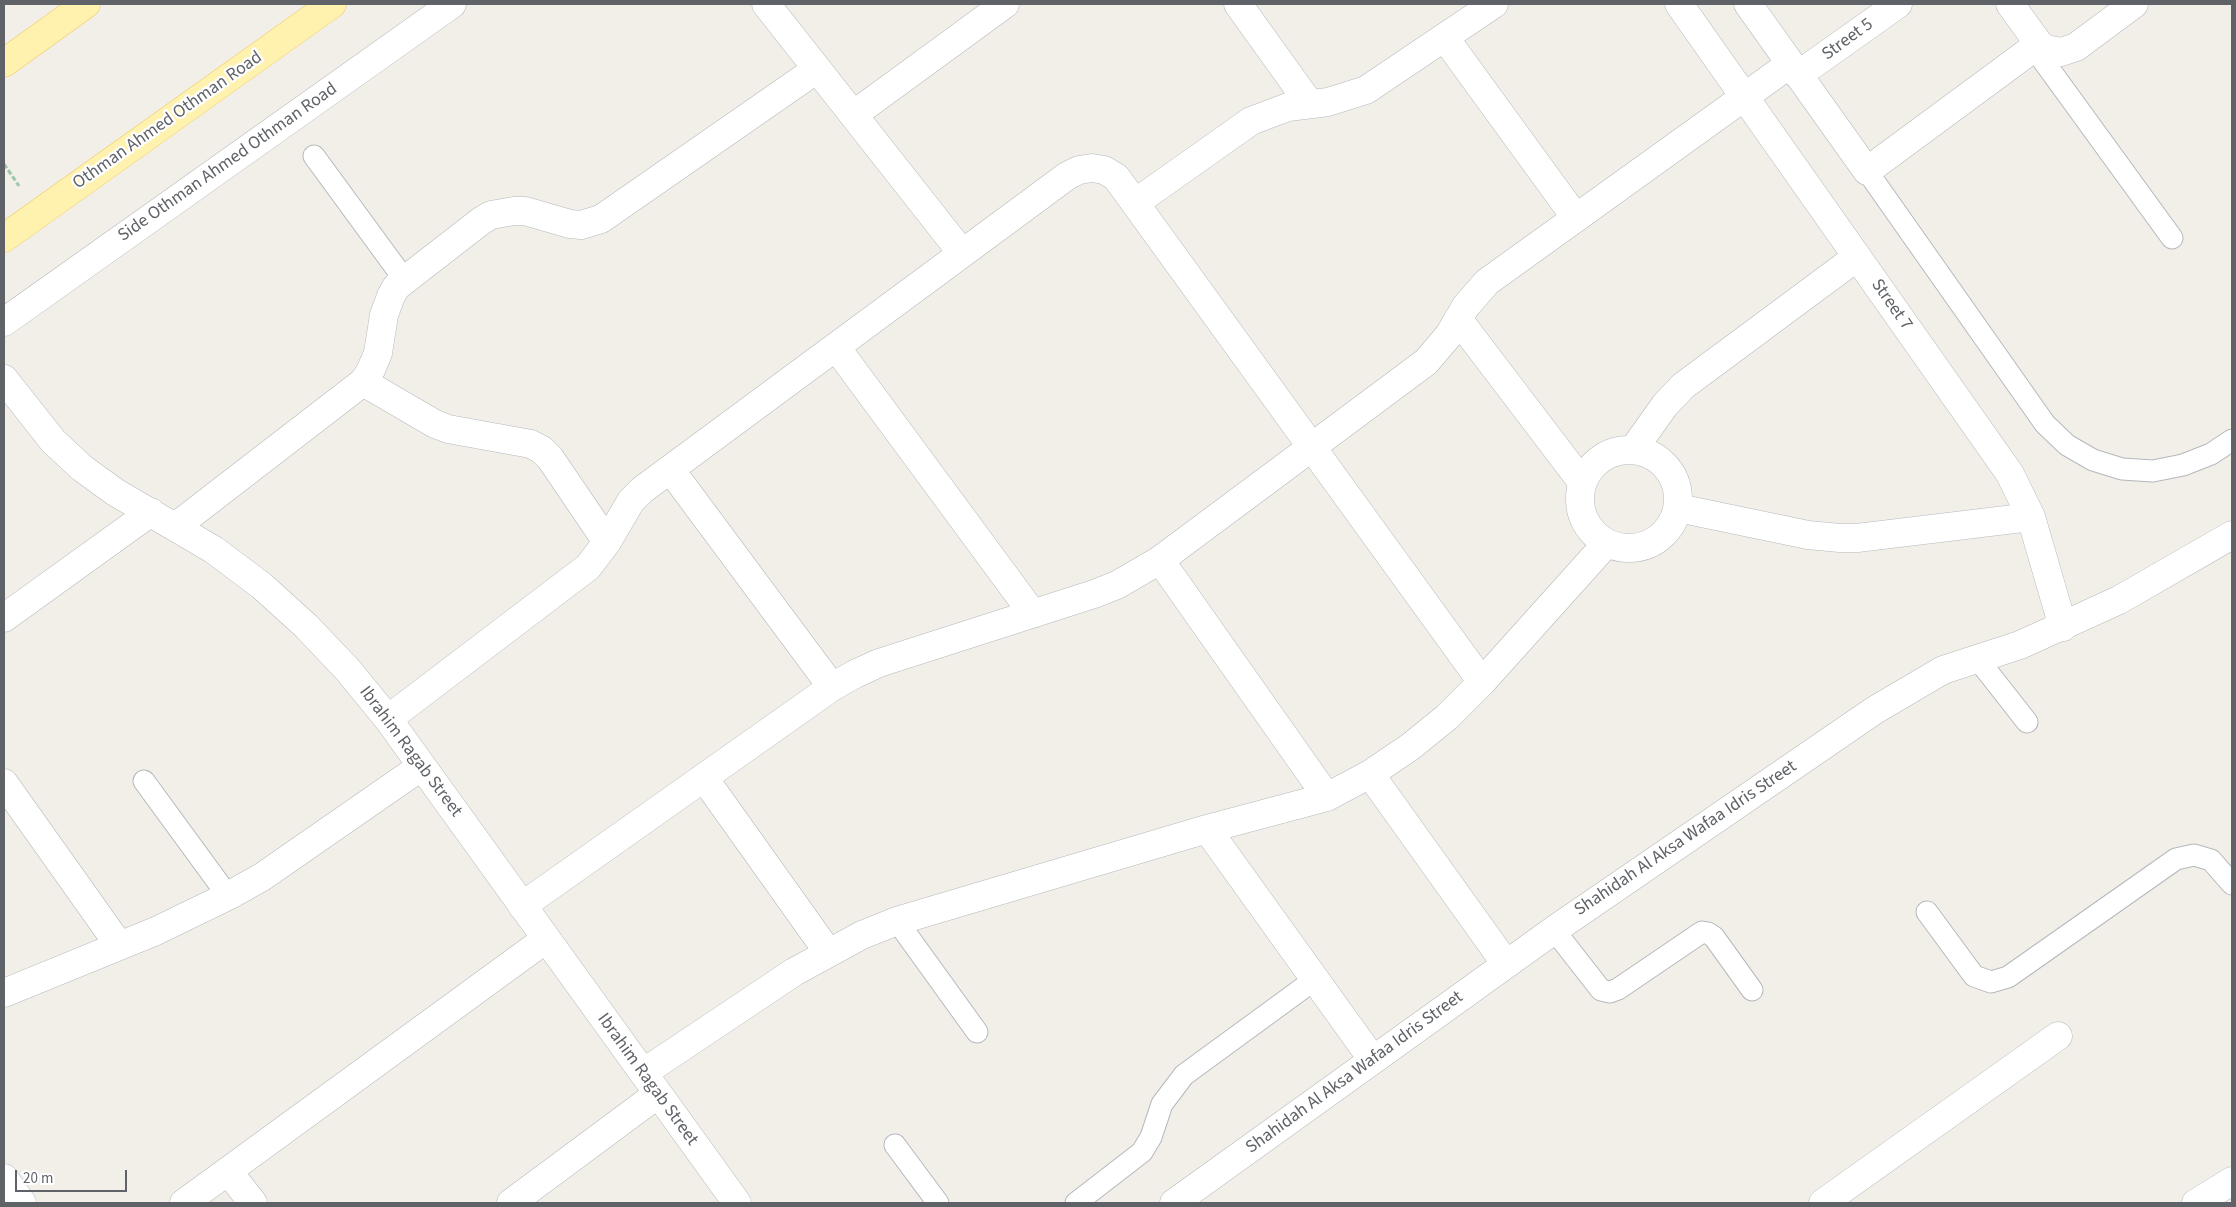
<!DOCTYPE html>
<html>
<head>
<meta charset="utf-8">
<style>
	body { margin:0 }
	#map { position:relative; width:2236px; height:1207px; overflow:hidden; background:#f1efe8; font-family:"Source Sans 3",sans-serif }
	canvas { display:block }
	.frame { position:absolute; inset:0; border:5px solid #5f6368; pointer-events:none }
	.scale { position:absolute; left:15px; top:1170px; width:112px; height:22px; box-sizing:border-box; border:2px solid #5f6368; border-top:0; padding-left:6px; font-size:15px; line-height:18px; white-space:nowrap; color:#5f6368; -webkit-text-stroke:4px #fff; paint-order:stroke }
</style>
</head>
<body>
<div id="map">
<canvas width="2236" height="1207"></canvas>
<div class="frame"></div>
<div class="scale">20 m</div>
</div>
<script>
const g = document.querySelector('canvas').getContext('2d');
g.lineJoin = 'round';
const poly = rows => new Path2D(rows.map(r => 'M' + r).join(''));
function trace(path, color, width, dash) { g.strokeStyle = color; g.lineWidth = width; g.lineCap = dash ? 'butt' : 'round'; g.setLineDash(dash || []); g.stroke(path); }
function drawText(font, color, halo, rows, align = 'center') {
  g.font = font + ' "Source Sans 3",sans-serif'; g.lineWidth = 4.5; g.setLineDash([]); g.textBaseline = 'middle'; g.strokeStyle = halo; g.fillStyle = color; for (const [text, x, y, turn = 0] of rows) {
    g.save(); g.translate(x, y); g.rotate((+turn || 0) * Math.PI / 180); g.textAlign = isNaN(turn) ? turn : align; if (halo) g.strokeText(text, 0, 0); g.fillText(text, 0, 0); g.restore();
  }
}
const path = poly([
	[4,164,19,186]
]);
const service = poly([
	[2034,48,2172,238],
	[314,156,404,279],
	[1867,171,2045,424,2067,445,2093,460,2122,469,2153,471,2183,465,2211,454,2232,440],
	[1976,657,2027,722],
	[144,781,228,896],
	[1927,912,1974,976,1991,982,2008,977,2176,859,2194,855,2211,860,2232,884],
	[897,921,977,1032],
	[1554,930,1601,990,1610,992,1618,989,1702,932,1708,933,1714,937,1752,990],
	[895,1145,938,1203],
	[1076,1203,1142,1152,1151,1137,1162,1104,1184,1075,1314,980]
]);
const minor = poly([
	[766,4,962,253],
	[1238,4,1309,103],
	[1679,4,2010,474,2031,517,2063,627],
	[1748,4,1867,171,2039,44],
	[2010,4,2039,44,2046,49,2061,52,2076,47,2134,4],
	[1445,38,1576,218],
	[1798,75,1898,4],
	[853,115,1005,4],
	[1135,203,1251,121,1288,107,1328,102,1366,90,1494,4],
	[1458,319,1582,482],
	[4,322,452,4],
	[836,347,1033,614],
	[4,379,53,441,82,468,115,492,214,550,262,586,306,626,347,669,388,719,737,1203],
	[363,382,435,424,448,429,531,444,542,450,550,458,607,542],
	'1580 499a49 49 0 1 1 98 0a49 49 0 1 1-98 0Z',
	[1633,450,1665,405,1683,386,1857,257],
	[670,469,832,687],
	[1678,508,1808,535,1840,538,1857,538,2031,517],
	[175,527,363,382,370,372,378,353,384,315,391,296,396,287,481,221,491,215,514,211,525,211,570,224,581,225,601,219,817,69],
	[1160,560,1327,797],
	[4,618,151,512],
	[388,719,588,567,607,542,631,501,642,490,1067,176,1079,170,1092,168,1104,170,1116,177,1482,682],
	[1370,774,1506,964],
	[704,778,828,952],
	[4,783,119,945],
	[1207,829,1373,1060],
	[522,906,832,687,855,674,879,663,1094,594,1117,585,1160,560,1426,362,1449,335,1466,306,1487,282,1790,64],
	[4,993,156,931,228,896,262,877,422,766],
	[643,1073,794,972,862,935,897,921,1207,829,1327,797,1370,774,1410,747,1447,717,1482,682,1606,544],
	[228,1171,253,1203],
	[4,1178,22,1203],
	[184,1203,546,939],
	[511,1203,658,1094],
	[1174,1203,1554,930,1875,710,1943,670,2020,645,2119,600,2232,535],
	[1823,1203,2058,1036],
	[2196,1203,2232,1181]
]);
const primary = poly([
	[4,63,86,4],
	[4,238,332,4]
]);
const streetNames = [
	["Street 5",1848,40,-36],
	["Othman Ahmed Othman Road",168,121,-35],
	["Side Othman Ahmed Othman Road",228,163,-35],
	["Street 7",1891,305,55],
	["Ibrahim Ragab Street",410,752,53],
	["Shahidah Al Aksa Wafaa Idris Street",1686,839,-34],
	["Shahidah Al Aksa Wafaa Idris Street",1355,1073,-36],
	["Ibrahim Ragab Street",647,1080,54]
];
trace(service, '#b5b8bc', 23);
trace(minor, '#b5b8bc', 29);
trace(primary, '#f2c960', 29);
trace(path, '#9cc7a9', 3, [5, 2.5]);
trace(service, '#fff', 21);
trace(minor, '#fff', 28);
trace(primary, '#fff2af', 28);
drawText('18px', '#5f6368', '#fff', streetNames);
</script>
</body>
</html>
